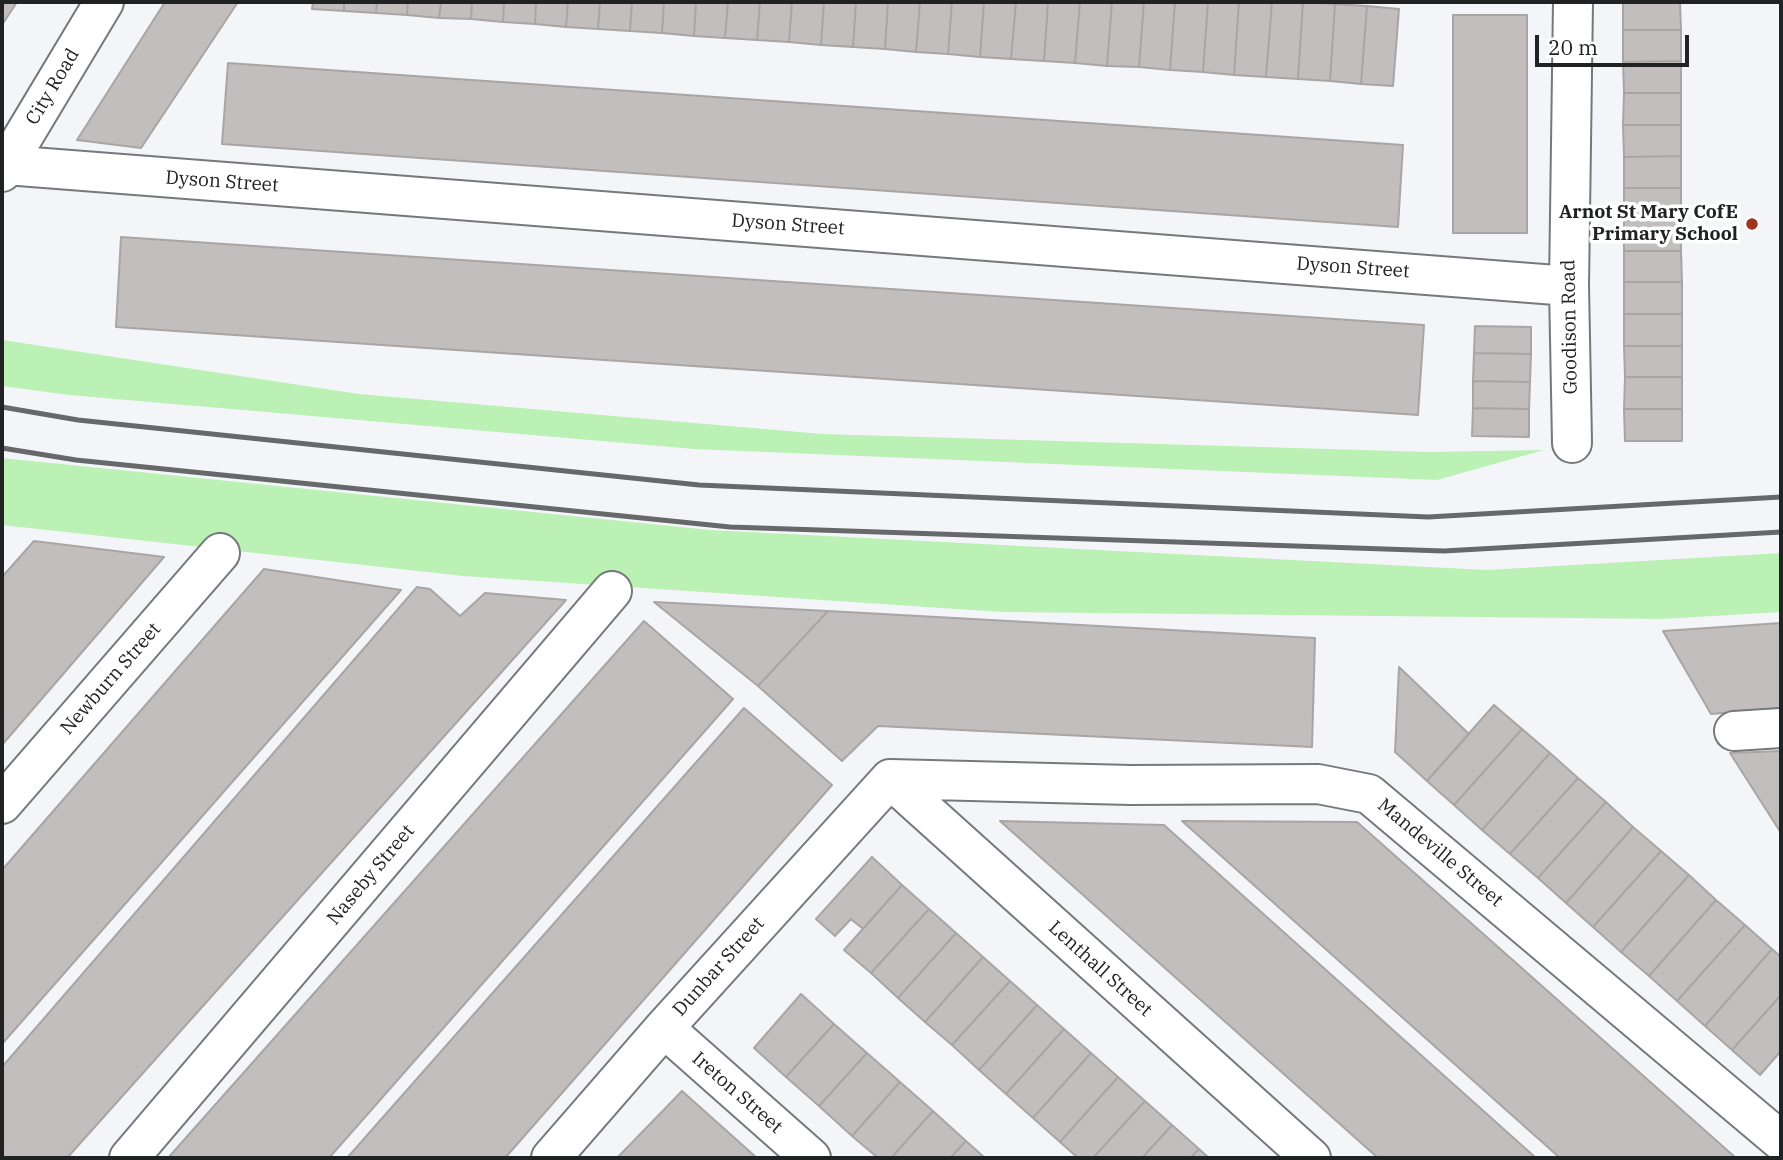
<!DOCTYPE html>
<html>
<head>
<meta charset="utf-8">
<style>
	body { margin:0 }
	#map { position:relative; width:1783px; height:1160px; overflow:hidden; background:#f3f5f9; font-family:"IBM Plex Serif",serif }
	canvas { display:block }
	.frame { position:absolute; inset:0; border:4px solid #212223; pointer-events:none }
	.scale { position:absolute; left:1535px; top:35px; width:154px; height:32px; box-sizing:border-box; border:4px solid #212223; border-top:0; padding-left:9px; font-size:21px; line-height:24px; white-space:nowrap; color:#212223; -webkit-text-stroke:5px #fff; paint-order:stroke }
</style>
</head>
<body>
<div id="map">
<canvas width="1783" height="1160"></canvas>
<div class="frame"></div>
<div class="scale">20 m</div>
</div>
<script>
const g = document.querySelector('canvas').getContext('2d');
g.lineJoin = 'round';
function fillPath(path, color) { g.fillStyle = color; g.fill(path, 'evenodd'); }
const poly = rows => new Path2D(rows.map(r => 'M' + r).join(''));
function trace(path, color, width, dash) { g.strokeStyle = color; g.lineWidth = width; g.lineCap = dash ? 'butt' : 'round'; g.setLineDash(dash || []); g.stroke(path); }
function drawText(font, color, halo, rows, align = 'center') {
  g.font = font + ' "IBM Plex Serif",serif'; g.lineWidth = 7; g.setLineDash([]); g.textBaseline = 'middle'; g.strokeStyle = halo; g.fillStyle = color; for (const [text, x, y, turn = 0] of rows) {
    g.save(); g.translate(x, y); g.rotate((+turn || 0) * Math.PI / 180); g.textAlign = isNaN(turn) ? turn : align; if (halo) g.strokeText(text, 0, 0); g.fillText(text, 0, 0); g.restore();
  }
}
const green = poly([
	[2,340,359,394,822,434,1430,452,1544,450,1437,480,694,449,69,395,2,386],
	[2,458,710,530,1487,570,1781,553,1781,612,1662,619,1002,612,463,576,2,525]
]);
const building = poly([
	[2,2,17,2,2,25,2,2],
	[165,2,238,2,141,148,77,140,165,2],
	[313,2,344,2,344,11,312,9,313,2],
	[344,2,377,2,376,13,344,11,344,2],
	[377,2,408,2,407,15,376,13,377,2],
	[408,2,441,2,439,18,407,15,408,2],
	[441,2,472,2,471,19,439,18,441,2],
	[472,2,504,2,503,22,471,19,472,2],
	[504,2,536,2,535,24,503,22,504,2],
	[536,2,568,2,566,27,535,24,536,2],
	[568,2,600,2,598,29,566,27,568,2],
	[600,2,632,2,630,31,598,29,600,2],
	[632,2,664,2,662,33,630,31,632,2],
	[664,2,696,2,694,36,662,33,664,2],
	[696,2,728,2,725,38,694,36,696,2],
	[728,2,760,2,757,40,725,38,728,2],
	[760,2,792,2,789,42,757,40,760,2],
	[792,2,824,2,821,45,789,42,792,2],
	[824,2,856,2,853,47,821,45,824,2],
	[856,2,888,2,885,49,853,47,856,2],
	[888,2,920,2,916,52,885,49,888,2],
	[920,2,952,2,948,54,916,52,920,2],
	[952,2,984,2,980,57,948,54,952,2],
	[984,2,1016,2,1011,59,980,57,984,2],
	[1016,2,1048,2,1044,61,1011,59,1016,2],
	[1048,2,1080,2,1075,63,1044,61,1048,2],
	[1080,2,1112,2,1107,66,1075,63,1080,2],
	[1112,2,1144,2,1139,67,1107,66,1112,2],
	[1144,2,1175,2,1170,70,1139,67,1144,2],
	[1175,2,1208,2,1203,72,1170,70,1175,2],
	[1208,2,1239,2,1234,75,1203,72,1208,2],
	[1239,2,1272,2,1266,77,1234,75,1239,2],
	[1272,2,1303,2,1298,79,1266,77,1272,2],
	[1303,2,1335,4,1330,81,1298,79,1303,2],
	[1623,2,1680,2,1681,30,1623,30,1623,2],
	[1335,4,1367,6,1361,84,1330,81,1335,4],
	[1367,6,1399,9,1393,86,1361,84,1367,6],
	[1453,15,1527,15,1527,233,1453,233,1453,15],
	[1623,30,1681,30,1681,61,1623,62,1623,30],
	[1681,61,1681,93,1624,93,1623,62,1681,61],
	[228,63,1403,145,1398,227,222,144,228,63],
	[1624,93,1681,93,1681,125,1623,125,1624,93],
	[1623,125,1681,125,1681,156,1624,157,1623,125],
	[1681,156,1681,188,1624,188,1624,157,1681,156],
	[1624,188,1681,188,1681,220,1624,220,1624,188],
	[1624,220,1681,220,1681,251,1624,251,1624,220],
	[121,237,1424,325,1418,415,116,327,121,237],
	[1624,251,1681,251,1682,282,1624,282,1624,251],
	[1624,282,1682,282,1682,314,1624,314,1624,282],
	[1624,314,1682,314,1682,346,1624,346,1624,314],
	[1475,326,1531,327,1531,354,1474,353,1475,326],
	[1624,346,1682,346,1682,377,1625,377,1624,346],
	[1474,353,1531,354,1530,382,1473,381,1474,353],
	[1625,377,1682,377,1682,409,1624,409,1625,377],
	[1473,381,1530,382,1529,409,1473,408,1473,381],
	[1473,408,1529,409,1529,437,1472,436,1473,408],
	[1624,409,1682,409,1682,441,1625,441,1624,409],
	[34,541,164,557,2,745,2,577,34,541],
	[264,569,401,590,2,1044,2,870,264,569],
	[417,587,430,589,460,616,485,593,566,600,67,1158,2,1158,2,1067,417,587],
	[654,602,828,611,758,686,654,602],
	[828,611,1315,638,1312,747,878,726,842,761,758,686,828,611],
	[644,621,733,699,329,1158,168,1158,644,621],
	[1781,623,1781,708,1711,714,1663,631,1781,623],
	[1399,667,1469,734,1427,781,1395,752,1399,667],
	[1494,705,1522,729,1454,805,1427,781,1494,705],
	[744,708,832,785,505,1158,347,1158,744,708],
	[1522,729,1550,753,1482,830,1454,805,1522,729],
	[1781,751,1781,833,1730,753,1781,751],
	[1550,753,1578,778,1510,854,1482,830,1550,753],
	[1578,778,1606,802,1538,878,1510,854,1578,778],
	[1606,802,1633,827,1566,903,1538,878,1606,802],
	[1000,821,1164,825,1536,1158,1378,1158,1000,821],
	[1182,821,1357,822,1736,1158,1560,1158,1182,821],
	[1633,827,1661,851,1593,927,1566,903,1633,827],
	[1661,851,1689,875,1621,952,1593,927,1661,851],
	[872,857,902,885,863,929,851,919,835,936,816,919,872,857],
	[1689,875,1716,900,1649,976,1621,952,1689,875],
	[902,885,929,909,871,973,844,950,902,885],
	[1716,900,1745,925,1677,1001,1649,976,1716,900],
	[929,909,956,933,898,998,871,973,929,909],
	[1745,925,1772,949,1705,1026,1677,1001,1745,925],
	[956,933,983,957,925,1022,898,998,956,933],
	[1772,949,1781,957,1781,995,1732,1050,1705,1026,1772,949],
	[983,957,1010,981,952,1045,925,1022,983,957],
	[1010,981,1037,1005,979,1070,952,1045,1010,981],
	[801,994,834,1024,786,1077,754,1048,801,994],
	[1781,995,1781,1051,1760,1075,1732,1050,1781,995],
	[1037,1005,1064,1029,1006,1094,979,1070,1037,1005],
	[834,1024,867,1053,819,1106,786,1077,834,1024],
	[1064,1029,1091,1053,1033,1118,1006,1094,1064,1029],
	[867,1053,900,1082,852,1136,819,1106,867,1053],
	[1091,1053,1118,1077,1060,1142,1033,1118,1091,1053],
	[1118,1077,1145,1101,1093,1158,1078,1158,1060,1142,1118,1077],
	[900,1082,933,1111,891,1158,878,1158,852,1136,900,1082],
	[682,1091,757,1158,617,1158,682,1091],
	[1145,1101,1172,1125,1142,1158,1093,1158,1145,1101],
	[933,1111,966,1141,950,1158,891,1158,933,1111],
	[1172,1125,1199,1149,1190,1158,1142,1158,1172,1125],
	[966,1141,985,1158,950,1158,966,1141],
	[1199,1149,1209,1158,1190,1158,1199,1149]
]);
const minor = poly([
	[6,165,1569,286],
	[2,172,104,2],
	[1572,443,1569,286,1573,2],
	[1734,731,1781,728],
	[890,779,1131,785,1318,784,1369,794,1781,1141],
	[890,779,1311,1158],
	[2,804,220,553],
	[664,1028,811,1158],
	[129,1158,612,591],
	[551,1158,664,1028,890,779]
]);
const rail = poly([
	[2,407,78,420,699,485,1428,517,1781,497],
	[2,448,76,460,730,527,1444,551,1781,532]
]);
const markers = [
	[1752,224,7,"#9d341c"]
];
const streetNames = [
	["City Road",53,87,-59],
	["Dyson Street",222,182,4],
	["Dyson Street",788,225,4],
	["Dyson Street",1353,268,4],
	["Goodison Road",1570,327,-91],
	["Newburn Street",111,679,-49],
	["Mandeville Street",1440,853,40],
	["Naseby Street",371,875,-50],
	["Dunbar Street",719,967,-48],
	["Lenthall Street",1100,969,42],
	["Ireton Street",737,1093,41]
];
const poiNames = [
	["Arnot St Mary CofE",1738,213],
	["Primary School",1738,235]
];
fillPath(green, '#bcf1b6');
fillPath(building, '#c2bebd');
trace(building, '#aaa5a5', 2);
trace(minor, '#76787b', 42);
trace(minor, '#fff', 38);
trace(rail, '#66686a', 5);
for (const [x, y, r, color] of markers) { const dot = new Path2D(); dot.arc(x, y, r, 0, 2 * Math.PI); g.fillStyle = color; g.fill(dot); trace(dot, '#fff', 2.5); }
drawText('19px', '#212223', '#fff', streetNames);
drawText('bold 19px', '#212223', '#fff', poiNames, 'right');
</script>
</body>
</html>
